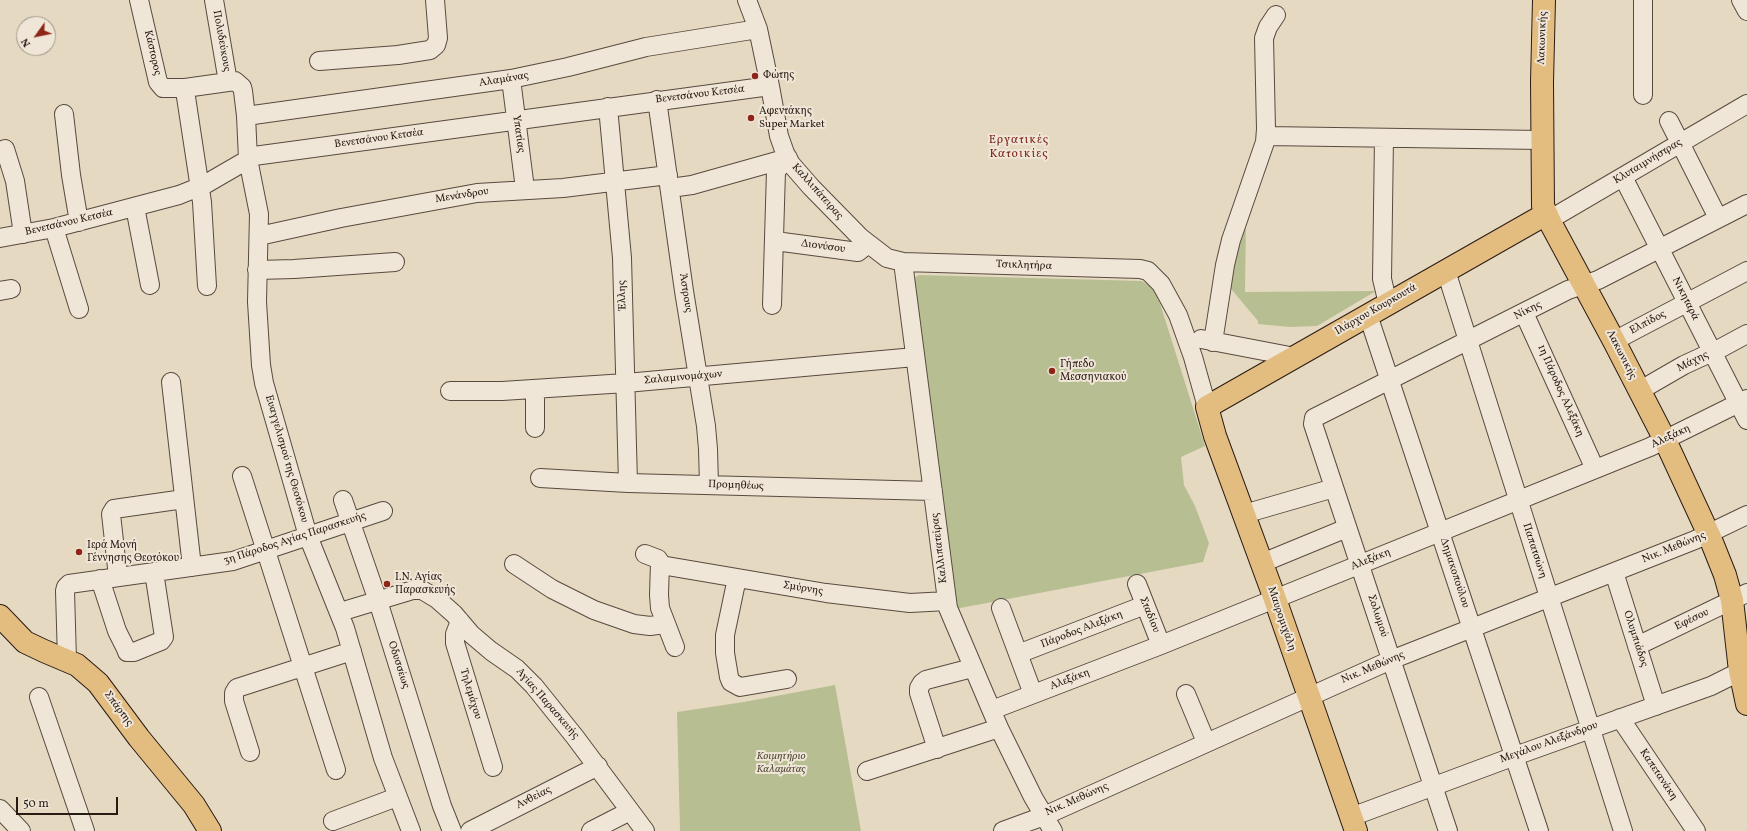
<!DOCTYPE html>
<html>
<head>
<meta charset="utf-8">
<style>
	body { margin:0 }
	#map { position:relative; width:1747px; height:831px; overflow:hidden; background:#e6d9c1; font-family:Vollkorn,serif }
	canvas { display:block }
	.north { position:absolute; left:16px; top:16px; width:40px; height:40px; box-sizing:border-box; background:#efe6d7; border:1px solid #a09489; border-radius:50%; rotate:237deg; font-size:11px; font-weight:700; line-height:16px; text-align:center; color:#2a1a14 }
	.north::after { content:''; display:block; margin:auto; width:14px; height:18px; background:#8f2418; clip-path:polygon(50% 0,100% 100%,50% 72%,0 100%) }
	.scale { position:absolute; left:16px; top:797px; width:102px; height:18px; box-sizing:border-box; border:2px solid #2a1a14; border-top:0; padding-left:5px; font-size:12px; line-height:14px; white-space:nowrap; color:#2a1a14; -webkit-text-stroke:3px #efe6d7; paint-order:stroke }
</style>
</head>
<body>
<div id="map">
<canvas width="1747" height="831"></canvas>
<div class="north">N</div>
<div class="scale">50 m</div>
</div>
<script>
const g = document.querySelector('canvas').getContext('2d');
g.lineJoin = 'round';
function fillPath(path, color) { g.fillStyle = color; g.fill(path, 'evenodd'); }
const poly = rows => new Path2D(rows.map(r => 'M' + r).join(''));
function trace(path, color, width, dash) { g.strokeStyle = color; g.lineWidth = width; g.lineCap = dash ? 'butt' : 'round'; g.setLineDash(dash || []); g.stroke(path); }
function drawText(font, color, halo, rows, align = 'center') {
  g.font = font + ' Vollkorn,serif'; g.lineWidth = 4; g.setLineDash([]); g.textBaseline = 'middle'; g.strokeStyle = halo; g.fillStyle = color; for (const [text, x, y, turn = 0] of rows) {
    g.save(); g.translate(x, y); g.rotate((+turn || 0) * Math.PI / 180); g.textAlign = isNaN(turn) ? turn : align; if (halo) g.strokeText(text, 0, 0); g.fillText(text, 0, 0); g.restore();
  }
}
const green = poly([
	[1246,219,1245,292,1376,291,1317,326,1290,327,1258,324,1258,321,1227,284],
	[919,275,1142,281,1153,288,1158,297,1205,446,1181,457,1184,485,1195,506,1209,543,1203,562,955,609,914,278],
	[835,685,861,831,680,831,677,712,744,702]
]);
const minor = poly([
	[139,0,158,82,163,88,185,88,235,81,242,87,243,91,246,116,248,159,259,214,257,302,261,365,264,383,308,536,345,628,383,758,411,831],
	[214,0,228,82],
	[747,0,758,29,770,86,779,136,785,153,791,164,811,187,861,238,887,258,903,262,1140,269,1148,271,1161,284,1178,315,1193,357,1207,407],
	[1643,0,1643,95],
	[1741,0,1747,11],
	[319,61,398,55,430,50,436,45,438,38,435,0],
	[511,79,525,189],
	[186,97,202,202,207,286],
	[657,100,684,291,706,426,708,449,709,485],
	[608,107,622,258,628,483],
	[64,114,71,175,79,222],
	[246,116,511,79,568,67,646,47,758,29],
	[1669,121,1718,218],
	[1266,136,1542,140],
	[1384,138,1382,279,1388,304],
	[5,149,15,181,23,234],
	[1623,177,1747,420],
	[670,188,692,185,788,158],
	[135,207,150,285],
	[1549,220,1747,104],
	[54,228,79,309],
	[259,236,341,218,477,193,563,188,668,175],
	[0,238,54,228,179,195,204,185,254,156,770,86],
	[775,241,858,252,868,244],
	[903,262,948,608,999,728,1033,797,1053,831],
	[257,270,294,269,395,262],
	[1446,271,1623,831],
	[0,291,11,289],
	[772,305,776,171,788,158],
	[1524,313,1595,469],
	[1368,315,1539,831],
	[1201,339,1295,357],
	[1614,341,1747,271],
	[1213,342,1225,265,1231,240,1265,142,1266,129,1264,38,1268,27,1276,15],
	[171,382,192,567],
	[535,389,535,428],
	[450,391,502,391,626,383,915,357],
	[1639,391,1684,365,1721,348,1747,334],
	[242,476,336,770],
	[540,478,628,483,933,491],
	[343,500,378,601,442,806,452,831],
	[1244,514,1334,488],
	[645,554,658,559,660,562,659,595,660,608,675,647],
	[1262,563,1347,528],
	[514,564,552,589,594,610,634,624,650,626,665,624],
	[661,565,826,593,910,603,947,601],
	[1614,572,1656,706],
	[118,577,111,514,114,509,184,499],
	[737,578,725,635,725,653,729,677,731,682,740,687,787,679],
	[100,579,117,631,126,649,127,652,134,652,161,641,164,637,154,572],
	[1137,584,1161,645],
	[1001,608,1033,694],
	[340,612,413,590,422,590,437,599,454,614,471,634,491,651,517,669,534,686,575,737,645,831],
	[460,621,455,634,455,643,493,767],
	[1637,646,1747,593],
	[1018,654,1145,605],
	[67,660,65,591,66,587,69,584,233,561,383,511],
	[1186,694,1206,742],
	[39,697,85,831],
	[992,710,1161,645,1650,447,1747,399],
	[1620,718,1696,831],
	[937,749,919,693,919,688,922,683,926,680,972,668],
	[250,752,234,701,234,693,237,688,352,651],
	[867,771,999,728],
	[0,809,21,831],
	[1351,817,1515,756,1711,686,1747,668],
	[333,821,397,797],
	[470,831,598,766],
	[591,831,630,811],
	[1003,831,1044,816,1391,660,1695,540,1747,515],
	[1448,831,1313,424,1314,418,1568,290,1598,280,1747,204]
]);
const major = poly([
	[1544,0,1542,82,1543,206,1550,222,1614,341,1665,440,1709,535,1725,575,1732,600,1740,671,1747,704],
	[0,616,25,642,44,651,77,665,98,683,139,738,194,805,210,831],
	[1356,831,1275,599,1215,436,1207,407,1546,214]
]);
const markers = [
	[755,76,4,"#8f2418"],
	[751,118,4,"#8f2418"],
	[1052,371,4,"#8f2418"],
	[79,552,4,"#8f2418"],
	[387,584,4,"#8f2418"]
];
const streetNames = [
	["Λακωνικής",1543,38,-88],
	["Πολυδεύκους",221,41,80],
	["Κάστορος",152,53,77],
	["Αλαμάνας",504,80,-9],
	["Βενετσάνου Κετσέα",700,95,-7],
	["Υπατίας",518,134,82],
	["Βενετσάνου Κετσέα",379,139,-8],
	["Κλυταιμνήστρας",1648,162,-31],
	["Καλλιπάτειρας",817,192,48],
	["Μενάνδρου",462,196,-9],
	["Βενετσάνου Κετσέα",69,223,-13],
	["Διονύσου",823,247,8],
	["Τσικλητήρα",1024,266,2],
	["Άστρους",685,293,81],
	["Έλλης",623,295,-92],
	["Νικηταρά",1685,299,63],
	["Ιλάρχου Κουρκουτά",1376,310,-30],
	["Νίκης",1528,311,-27],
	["Ελπίδος",1648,323,-28],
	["Λακωνικής",1621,355,63],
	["Μάχης",1693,362,-27],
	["Σαλαμινομάχων",683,378,-5],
	["1η Πάροδος Αλεξάκη",1560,391,66],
	["Αλεξάκη",1671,437,-25],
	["Ευαγγελισμού της Θεοτόκου",286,459,74],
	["Προμηθέως",736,486,2],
	["3η Πάροδος Αγίας Παρασκευής",295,539,-18],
	["Καλλιπατείρας",940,548,-97],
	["Νικ. Μεθώνης",1674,548,-22],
	["Παπατσώνη",1534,551,72],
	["Αλεξάκη",1371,560,-22],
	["Δημακοπούλου",1454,573,72],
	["Σμύρνης",803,589,9],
	["Σταδίου",1149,615,68],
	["Σολωμού",1377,616,72],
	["Μαυρομιχάλη",1281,619,71],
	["Εφέσου",1692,620,-26],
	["Πάροδος Αλεξάκη",1082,630,-21],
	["Ολυμπιάδος",1635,639,72],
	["Οδυσσέως",398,665,72],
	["Νικ. Μεθώνης",1373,668,-23],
	["Αλεξάκη",1070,680,-21],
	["Τηλεμάχου",470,694,73],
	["Αγίας Παρασκευής",547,704,49],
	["Σπάρτης",118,709,53],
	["Μεγάλου Αλεξάνδρου",1549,743,-20],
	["Καπετανάκη",1658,775,56],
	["Ανθείας",534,798,-27],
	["Νικ. Μεθώνης",1077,800,-24]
];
const poiNames = [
	["Φώτης",763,76],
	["Αφεντάκης",759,112],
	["Super Market",759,125],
	["Γήπεδο",1060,365],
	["Μεσσηνιακού",1060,378],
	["Ιερά Μονή",87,546],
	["Γέννησης Θεοτόκου",87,559],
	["Ι.Ν. Αγίας",395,578],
	["Παρασκευής",395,591]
];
const parkNames = [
	["Κοιμητήριο",781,757],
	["Καλαμάτας",781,770]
];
const neighbourhoodNames = [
	["Εργατικές",1019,141],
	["Κατοικίες",1019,155]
];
fillPath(green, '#b7bf92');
trace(minor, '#594a3f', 20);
trace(major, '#2a1a14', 24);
trace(minor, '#efe6d7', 18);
trace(major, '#e3bc80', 22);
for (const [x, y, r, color] of markers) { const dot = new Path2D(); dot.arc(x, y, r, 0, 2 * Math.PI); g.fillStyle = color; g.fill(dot); trace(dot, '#efe6d7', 1.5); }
drawText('11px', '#2a1a14', '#efe6d7', streetNames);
drawText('11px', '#2a1a14', '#efe6d7', poiNames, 'left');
drawText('italic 11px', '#544c3a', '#efe6d7', parkNames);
g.letterSpacing = '1px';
drawText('12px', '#7a1f14', '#efe6d7', neighbourhoodNames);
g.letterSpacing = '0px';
</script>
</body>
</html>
